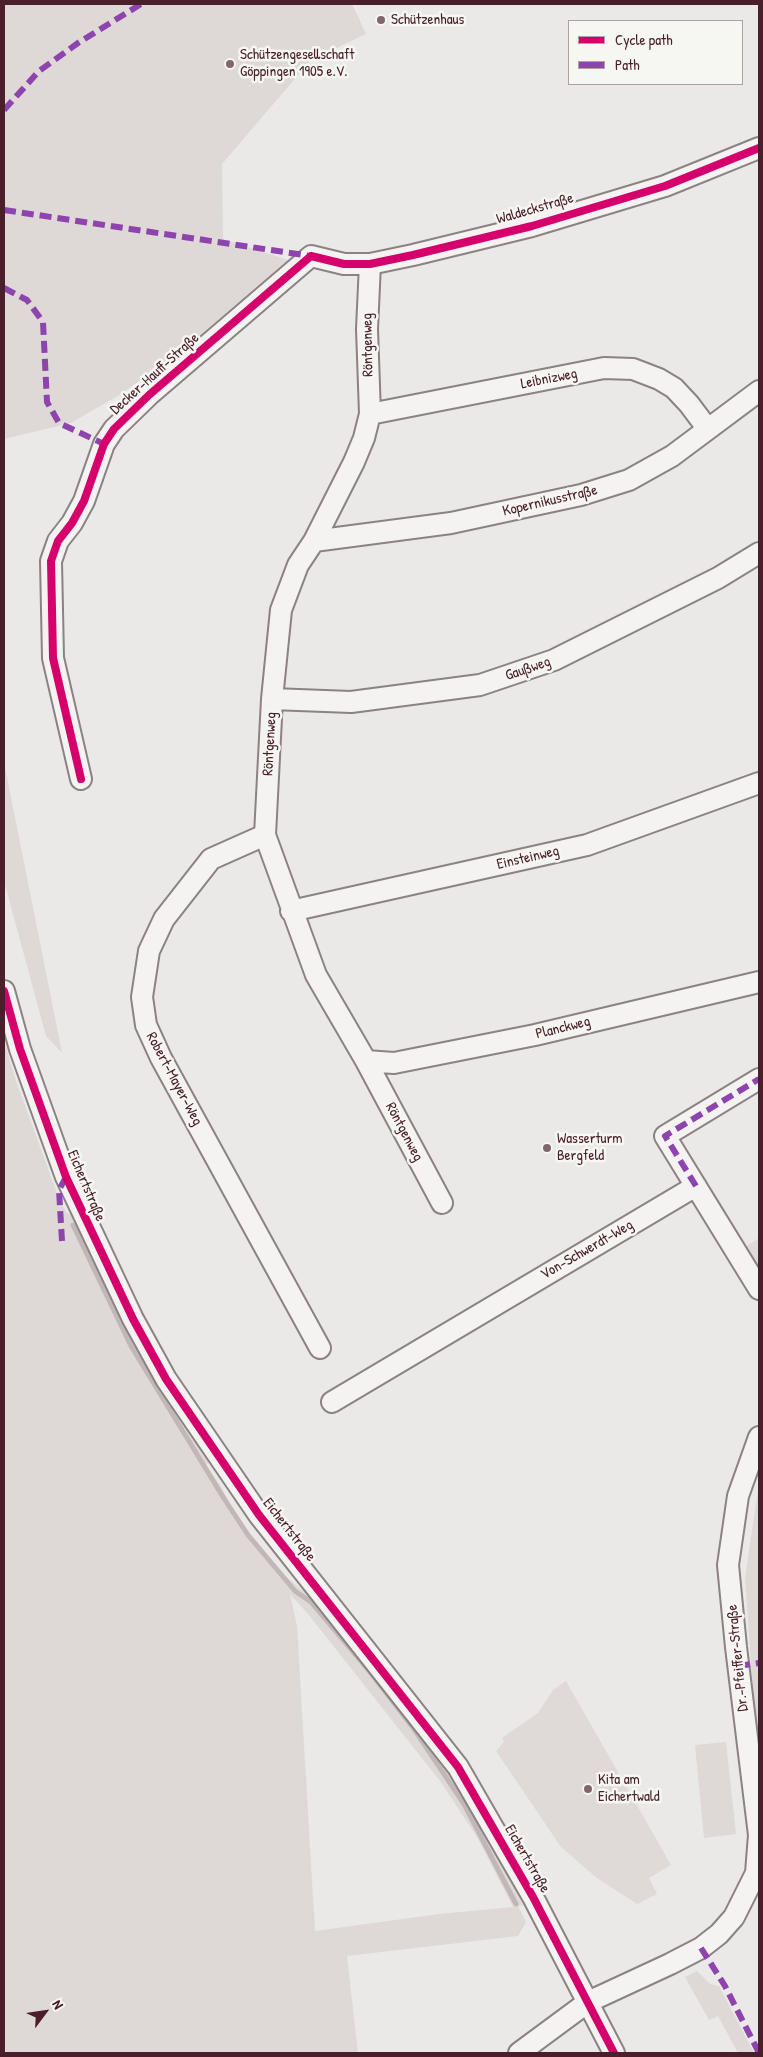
<!DOCTYPE html>
<html>
<head>
<meta charset="utf-8">
<style>
	body { margin:0 }
	#map { position:relative; width:763px; height:2057px; overflow:hidden; background:#ebe9e7; font-family:"Patrick Hand",sans-serif }
	canvas { display:block }
	.frame { position:absolute; inset:0; border:5px solid #4a1f2b; pointer-events:none }
	.legend { position:absolute; left:568px; top:20px; width:175px; height:65px; box-sizing:border-box; background:#f6f6f2; border:1px solid #b1a0a2; margin:0; padding:6px 9px; list-style:none; font-size:15px; color:#4a1f2b }
	.legend li { display:flex; align-items:center; gap:10px; height:25px }
	.legend b { width:25px; border:1px solid #b1a0a2 }
	.north { position:absolute; left:20px; top:1987px; width:50px; height:50px; -webkit-text-stroke:4px #f6f6f2; paint-order:stroke; rotate:59deg; font-size:14px; font-weight:700; line-height:20px; text-align:center; color:#4a1f2b }
	.north::after { content:''; display:block; margin:auto; width:18px; height:22px; background:#4a1f2b; clip-path:polygon(50% 0,100% 100%,50% 72%,0 100%) }
</style>
</head>
<body>
<div id="map">
<canvas width="763" height="2057"></canvas>
<div class="frame"></div>
<ul class="legend">
<li><b style="height:6px;background:#d6006c"></b>Cycle path</li>
<li><b style="height:6px;background:#8e44ad"></b>Path</li>
</ul>
<div class="north">N</div>
</div>
<script>
const g = document.querySelector('canvas').getContext('2d');
g.lineJoin = 'round';
function fillPath(path, color) { g.fillStyle = color; g.fill(path, 'evenodd'); }
const poly = rows => new Path2D(rows.map(r => 'M' + r).join(''));
function trace(path, color, width, dash) { g.strokeStyle = color; g.lineWidth = width; g.lineCap = dash ? 'butt' : 'round'; g.setLineDash(dash || []); g.stroke(path); }
function drawText(font, color, halo, rows, align = 'center') {
  g.font = font + ' "Patrick Hand",sans-serif'; g.lineWidth = 5; g.setLineDash([]); g.textBaseline = 'middle'; g.strokeStyle = halo; g.fillStyle = color; for (const [text, x, y, turn = 0] of rows) {
    g.save(); g.translate(x, y); g.rotate((+turn || 0) * Math.PI / 180); g.textAlign = isNaN(turn) ? turn : align; if (halo) g.strokeText(text, 0, 0); g.fillText(text, 0, 0); g.restore();
  }
}
const built = poly([
	[759,1238,759,1270,745,1247],
	[566,1681,671,1865,649,1878,657,1894,637,1904,597,1878,561,1847,496,1751,504,1742,502,1738,538,1713,553,1690]
]);
const green = poly([
	[4,4,352,4,366,34,311,60,222,164,223,239,288,260,181,351,121,394,71,423,4,439],
	[4,762,62,1053,46,1036,4,881],
	[4,1040,16,1081,57,1193,66,1212,76,1218,100,1273,134,1338,180,1416,210,1461,206,1465,220,1485,236,1515,254,1542,278,1570,302,1590,310,1592,440,1758,471,1808,523,1905,518,1906,526,1922,518,1936,347,1956,358,2053,7,2053,4,2046],
	[290,1594,308,1614,440,1781,477,1837,513,1907,439,1914,315,1931,297,1626],
	[759,1483,759,1809,738,1666,751,1663,745,1578],
	[726,1742,736,1834,704,1838,695,1745],
	[697,1971,710,1984,719,1986,754,2053,738,2053,718,2016,709,2020,685,1977]
]);
const stream = poly([
	[73,1225,131,1346,223,1497,248,1535,295,1591,311,1602,370,1672,414,1729,464,1804,516,1904]
]);
const minor = poly([
	[370,264,367,329,370,414,364,438,354,462,314,541,298,565,281,610,272,699,265,835,316,975,366,1061,442,1203],
	[370,414,604,368,633,369,659,379,674,388,689,404,707,428],
	[314,541,451,523,581,495,629,480,672,456,759,391],
	[272,699,351,702,480,685,554,660,718,578,759,553],
	[81,779,53,658,51,561,58,541,72,523,84,501,104,444,114,429,149,395,311,256,344,264,370,264,413,255,532,226,665,186,759,148],
	[265,835,211,859,164,919,149,951,142,997,146,1025,161,1058,320,1348],
	[291,911,587,845,759,783],
	[4,991,20,1049,66,1177,133,1319,166,1379,259,1515,458,1767,533,1897,614,2053],
	[366,1061,394,1063,535,1035,759,982],
	[759,1079,665,1136,759,1289],
	[332,1402,696,1186],
	[519,2053,588,2002,670,1964,701,1948,719,1934,734,1917,756,1873,759,1835,736,1647,728,1565,738,1496,759,1437]
]);
const quiet = poly([
	[4,110,39,71,78,43,141,4],
	[4,210,311,256],
	[4,288,27,300,43,322,47,402,59,423,104,444],
	[696,1186,665,1136,759,1079],
	[62,1241,59,1190,66,1177],
	[738,1666,759,1663],
	[701,1948,725,1986,759,2053]
]);
const cycleway = poly([
	[81,779,53,658,51,561,58,541,72,523,84,501,104,444,114,429,149,395,311,256,344,264,370,264,413,255,532,226,665,186,759,148],
	[4,991,20,1049,66,1177,133,1319,166,1379,259,1515,458,1767,533,1897,614,2053]
]);
const markers = [
	[381,20,5,"#82666d"],
	[230,64,5,"#82666d"],
	[547,1148,5,"#82666d"],
	[588,1789,5,"#82666d"]
];
const poiNames = [
	["Schützenhaus",391,20],
	["Schützengesellschaft",240,55],
	["Göppingen 1905 e.V.",240,72],
	["Wasserturm",557,1139],
	["Bergfeld",557,1156],
	["Kita am",598,1780],
	["Eichertwald",598,1797]
];
const streetNames = [
	["Waldeckstraße",535,209,-16],
	["Röntgenweg",368,345,-91],
	["Decker-Hauff-Straße",155,374,-42],
	["Leibnizweg",549,379,-11],
	["Kopernikusstraße",550,501,-13],
	["Gaußweg",528,669,-19],
	["Röntgenweg",270,744,-87],
	["Einsteinweg",528,858,-13],
	["Planckweg",563,1028,-14],
	["Robert-Mayer-Weg",174,1079,62],
	["Röntgenweg",404,1132,62],
	["Eichertstraße",86,1186,67],
	["Von-Schwerdt-Weg",587,1250,-30],
	["Eichertstraße",289,1530,52],
	["Dr.-Pfeiffer-Straße",738,1658,-96],
	["Eichertstraße",527,1859,60]
];
fillPath(built, '#dfd9d8');
fillPath(green, '#ded8d7');
trace(stream, '#c2b7b7', 5);
trace(minor, '#8b8283', 24);
trace(minor, '#f4f3f1', 20);
trace(quiet, '#8e44ad', 6, [12, 6]);
trace(cycleway, '#d6006c', 8);
for (const [x, y, r, color] of markers) { const dot = new Path2D(); dot.arc(x, y, r, 0, 2 * Math.PI); g.fillStyle = color; g.fill(dot); trace(dot, '#f6f6f2', 2); }
drawText('15px', '#4a1f2b', '#f6f6f2', poiNames, 'left');
drawText('15px', '#4a1f2b', '#f6f6f2', streetNames);
</script>
</body>
</html>
